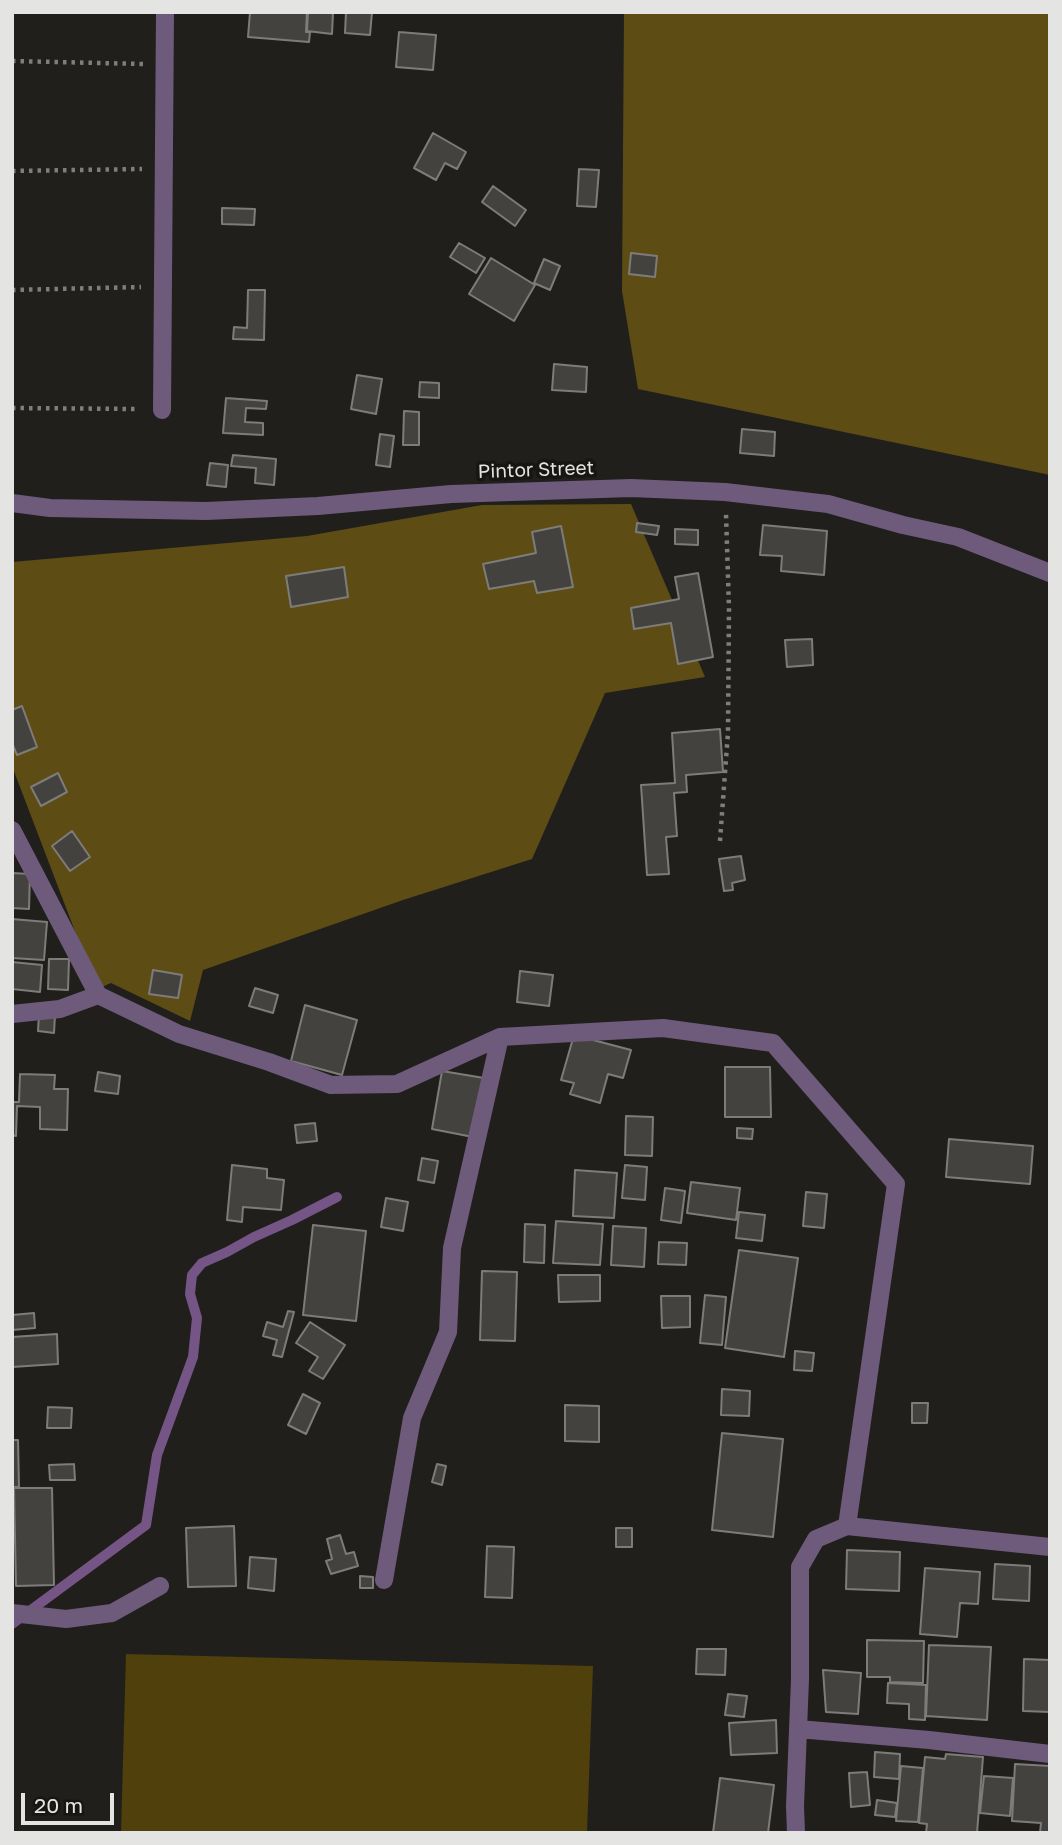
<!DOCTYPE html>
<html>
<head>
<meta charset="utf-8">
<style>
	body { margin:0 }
	#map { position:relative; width:1062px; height:1845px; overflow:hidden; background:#201f1c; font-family:"Golos Text",sans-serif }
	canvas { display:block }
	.frame { position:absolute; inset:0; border:14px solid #e4e4e2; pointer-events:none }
	.scale { position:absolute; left:21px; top:1793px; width:93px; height:32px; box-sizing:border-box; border:4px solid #e4e4e2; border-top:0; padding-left:9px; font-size:21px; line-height:24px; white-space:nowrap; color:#e4e4e2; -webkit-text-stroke:5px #171613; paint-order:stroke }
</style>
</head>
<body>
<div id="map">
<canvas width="1062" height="1845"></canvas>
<div class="frame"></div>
<div class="scale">20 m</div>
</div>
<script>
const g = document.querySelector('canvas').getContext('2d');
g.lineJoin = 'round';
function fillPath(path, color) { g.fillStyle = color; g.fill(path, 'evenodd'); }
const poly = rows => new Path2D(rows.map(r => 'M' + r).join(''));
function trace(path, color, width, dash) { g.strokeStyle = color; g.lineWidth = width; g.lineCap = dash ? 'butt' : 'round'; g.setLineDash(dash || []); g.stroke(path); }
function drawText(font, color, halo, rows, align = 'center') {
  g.font = font + ' "Golos Text",sans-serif'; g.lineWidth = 7; g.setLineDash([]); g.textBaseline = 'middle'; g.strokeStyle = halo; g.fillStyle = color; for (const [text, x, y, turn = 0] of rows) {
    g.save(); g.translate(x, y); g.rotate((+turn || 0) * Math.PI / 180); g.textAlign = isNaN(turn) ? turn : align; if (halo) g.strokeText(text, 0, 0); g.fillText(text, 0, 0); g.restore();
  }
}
const green = poly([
	[126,1654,593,1666,587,1833,121,1833]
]);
const forest = poly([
	[624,12,1050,12,1050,475,638,389,622,291],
	[631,504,705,677,605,693,532,859,403,900,203,970,190,1021,111,983,97,989,12,766,12,562,307,536,482,505]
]);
const stream = poly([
	[12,1624,146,1525,157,1455,193,1357,197,1318,190,1294,192,1275,202,1263,227,1252,254,1237,292,1220,337,1197]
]);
const building = poly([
	[250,12,307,12,306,32,310,32,309,42,248,37,250,12],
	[308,12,333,12,332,34,307,31,308,12],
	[346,12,372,12,370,35,345,33,346,12],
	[399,32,436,35,433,70,396,67,399,32],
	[433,133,466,152,457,169,445,163,436,180,414,168,433,133],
	[579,169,599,170,596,207,577,206,579,169],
	[493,186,526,210,515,226,482,202,493,186],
	[222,208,255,209,254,225,222,224,222,208],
	[459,243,485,258,476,273,450,257,459,243],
	[631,253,657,256,655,277,629,274,631,253],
	[491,258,535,285,514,321,469,294,491,258],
	[544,259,560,266,550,290,534,283,544,259],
	[248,290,265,290,264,340,233,339,234,327,247,328,248,290],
	[554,364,587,367,586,392,552,390,554,364],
	[357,375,382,379,376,414,351,409,357,375],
	[420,382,439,383,439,398,419,397,420,382],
	[226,398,267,401,266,409,246,408,245,422,263,423,263,435,223,433,226,398],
	[404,411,419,412,419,445,403,445,404,411],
	[742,429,775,432,774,456,740,453,742,429],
	[380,434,394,436,390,467,376,465,380,434],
	[233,455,276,459,274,485,255,483,256,468,231,466,233,455],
	[210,463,228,465,226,487,207,485,210,463],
	[637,523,659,526,657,535,636,532,637,523],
	[763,525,827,531,824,575,781,571,782,556,760,555,763,525],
	[561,526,573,587,537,593,534,581,489,589,483,564,536,553,532,532,561,526],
	[675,529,698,530,698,545,675,544,675,529],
	[344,567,348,597,291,607,286,576,344,567],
	[698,573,713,657,678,664,671,623,634,629,631,608,679,599,675,577,698,573],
	[812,639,813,665,787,667,785,640,812,639],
	[22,706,37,747,17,755,12,743,12,710,22,706],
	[720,729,723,772,686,775,687,792,674,793,677,836,666,837,669,874,647,875,641,785,675,783,672,733,720,729],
	[58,773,67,792,41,806,31,787,58,773],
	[72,831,90,857,70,871,52,846,72,831],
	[741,856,745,880,732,883,733,890,724,891,719,859,741,856],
	[12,873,30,874,29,909,12,908,12,873],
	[12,919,47,922,44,960,12,958,12,919],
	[49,959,69,959,68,990,48,989,49,959],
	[12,962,42,965,40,992,12,989,12,962],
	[153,970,182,975,178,998,149,994,153,970],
	[520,971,553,975,549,1006,517,1002,520,971],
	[255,988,278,995,273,1013,249,1006,255,988],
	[305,1005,357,1020,342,1075,291,1061,305,1005],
	[39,1013,55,1015,54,1033,38,1031,39,1013],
	[574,1035,631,1050,623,1078,608,1074,600,1103,570,1094,574,1083,561,1080,574,1035],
	[725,1067,770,1067,771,1117,725,1117,725,1067],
	[442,1071,484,1078,473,1137,432,1129,442,1071],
	[98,1072,120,1076,118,1094,95,1091,98,1072],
	[20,1074,55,1075,54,1089,68,1089,67,1130,40,1129,40,1107,17,1106,16,1136,12,1135,12,1102,19,1102,20,1074],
	[626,1116,653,1117,652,1156,625,1155,626,1116],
	[315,1123,317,1141,297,1143,295,1125,315,1123],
	[737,1128,753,1129,752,1139,737,1138,737,1128],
	[949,1139,1033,1146,1030,1184,946,1177,949,1139],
	[422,1158,438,1161,434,1183,418,1180,422,1158],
	[232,1165,267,1169,267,1178,284,1180,281,1210,243,1207,242,1222,227,1220,232,1165],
	[625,1165,647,1167,645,1200,622,1198,625,1165],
	[575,1170,617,1173,614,1218,573,1216,575,1170],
	[691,1182,740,1188,736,1220,687,1213,691,1182],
	[665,1188,685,1191,681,1223,661,1220,665,1188],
	[806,1192,827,1194,824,1228,803,1226,806,1192],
	[386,1198,408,1202,403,1231,381,1227,386,1198],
	[739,1212,765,1215,762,1241,736,1238,739,1212],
	[556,1221,603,1224,600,1265,553,1263,556,1221],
	[525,1224,545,1225,544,1263,524,1262,525,1224],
	[313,1225,366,1231,356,1321,303,1315,313,1225],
	[613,1226,646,1228,644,1267,611,1265,613,1226],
	[659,1242,687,1243,686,1265,658,1264,659,1242],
	[739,1250,798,1258,784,1357,725,1348,739,1250],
	[482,1271,517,1272,515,1341,480,1340,482,1271],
	[558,1275,600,1275,600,1301,559,1302,558,1275],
	[705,1295,726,1297,722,1345,700,1343,705,1295],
	[661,1296,690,1296,690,1327,662,1328,661,1296],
	[288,1311,294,1312,282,1357,273,1355,277,1340,263,1336,267,1322,283,1327,288,1311],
	[34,1313,35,1328,12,1330,12,1315,34,1313],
	[310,1322,345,1345,323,1379,309,1371,318,1357,296,1343,310,1322],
	[57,1334,58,1364,12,1367,12,1337,57,1334],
	[795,1351,814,1353,812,1371,794,1370,795,1351],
	[722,1389,750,1391,749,1416,721,1415,722,1389],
	[303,1394,320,1403,306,1434,288,1425,303,1394],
	[912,1403,928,1403,927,1423,912,1423,912,1403],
	[565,1405,599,1406,599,1442,565,1441,565,1405],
	[48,1407,72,1408,71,1428,47,1428,48,1407],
	[722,1433,783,1439,773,1537,712,1530,722,1433],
	[12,1440,18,1440,19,1487,12,1487,12,1440],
	[74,1464,75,1480,50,1480,49,1465,74,1464],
	[437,1464,446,1466,442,1485,432,1482,437,1464],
	[14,1488,52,1488,54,1585,16,1586,14,1488],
	[234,1526,236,1586,188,1587,186,1528,234,1526],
	[616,1528,632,1528,632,1547,616,1547,616,1528],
	[340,1535,346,1554,354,1552,358,1566,331,1574,326,1561,332,1559,327,1539,340,1535],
	[487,1546,514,1547,512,1598,485,1597,487,1546],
	[847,1550,900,1552,899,1591,846,1589,847,1550],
	[250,1557,276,1559,274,1591,248,1588,250,1557],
	[995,1564,1030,1566,1029,1601,993,1599,995,1564],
	[925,1568,980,1572,978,1604,960,1603,957,1637,920,1634,925,1568],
	[360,1576,373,1577,373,1588,360,1588,360,1576],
	[867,1640,924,1641,923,1683,890,1682,890,1677,867,1677,867,1640],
	[929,1645,991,1647,987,1720,926,1716,929,1645],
	[697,1649,726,1649,725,1675,696,1674,697,1649],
	[1024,1659,1050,1660,1050,1712,1023,1711,1024,1659],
	[823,1670,861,1673,858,1714,826,1712,823,1670],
	[888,1683,926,1685,925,1720,909,1719,909,1704,887,1703,888,1683],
	[728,1694,747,1696,744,1717,725,1715,728,1694],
	[776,1720,777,1753,731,1755,729,1723,776,1720],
	[875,1752,900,1754,899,1779,874,1777,875,1752],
	[946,1754,983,1757,977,1833,926,1833,927,1824,919,1823,925,1757,945,1759,946,1754],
	[1015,1764,1050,1766,1050,1833,1040,1833,1041,1823,1012,1821,1015,1764],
	[901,1766,923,1768,918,1822,896,1821,901,1766],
	[867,1772,870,1805,851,1807,849,1773,867,1772],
	[984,1776,1013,1778,1010,1816,980,1813,984,1776],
	[720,1778,774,1785,768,1833,713,1833,720,1778],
	[877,1800,897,1803,895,1817,875,1815,877,1800]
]);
const path = poly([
	[12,61,143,64],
	[12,171,142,169],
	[12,290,141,287],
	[12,408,137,409],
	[720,841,728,732,729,608,726,514]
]);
const street = poly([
	[162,410,165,12],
	[12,503,50,508,206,511,318,506,451,494,631,488,725,492,828,504,903,525,958,537,1050,573],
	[12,830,98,995,179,1034,269,1062,331,1085,397,1084,500,1037,663,1028,773,1043,896,1184,847,1526],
	[12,1014,60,1009,98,995],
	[384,1580,412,1418,448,1332,452,1248,500,1037],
	[12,1613,66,1619,112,1613,160,1586],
	[798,1729,929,1740,1050,1754],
	[796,1833,795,1806,800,1679,800,1567,816,1539,847,1526,1050,1547]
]);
const streetNames = [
	["Pintor Street",536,470,-2]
];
fillPath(green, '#50400c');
fillPath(forest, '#5e4c15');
trace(stream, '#755486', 10);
fillPath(building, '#44423f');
trace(building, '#7e7c79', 2);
trace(path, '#7f7e7c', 4.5, [3.5, 5]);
trace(street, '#6e5b7c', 18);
drawText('19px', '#e4e4e2', '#171613', streetNames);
</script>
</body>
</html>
